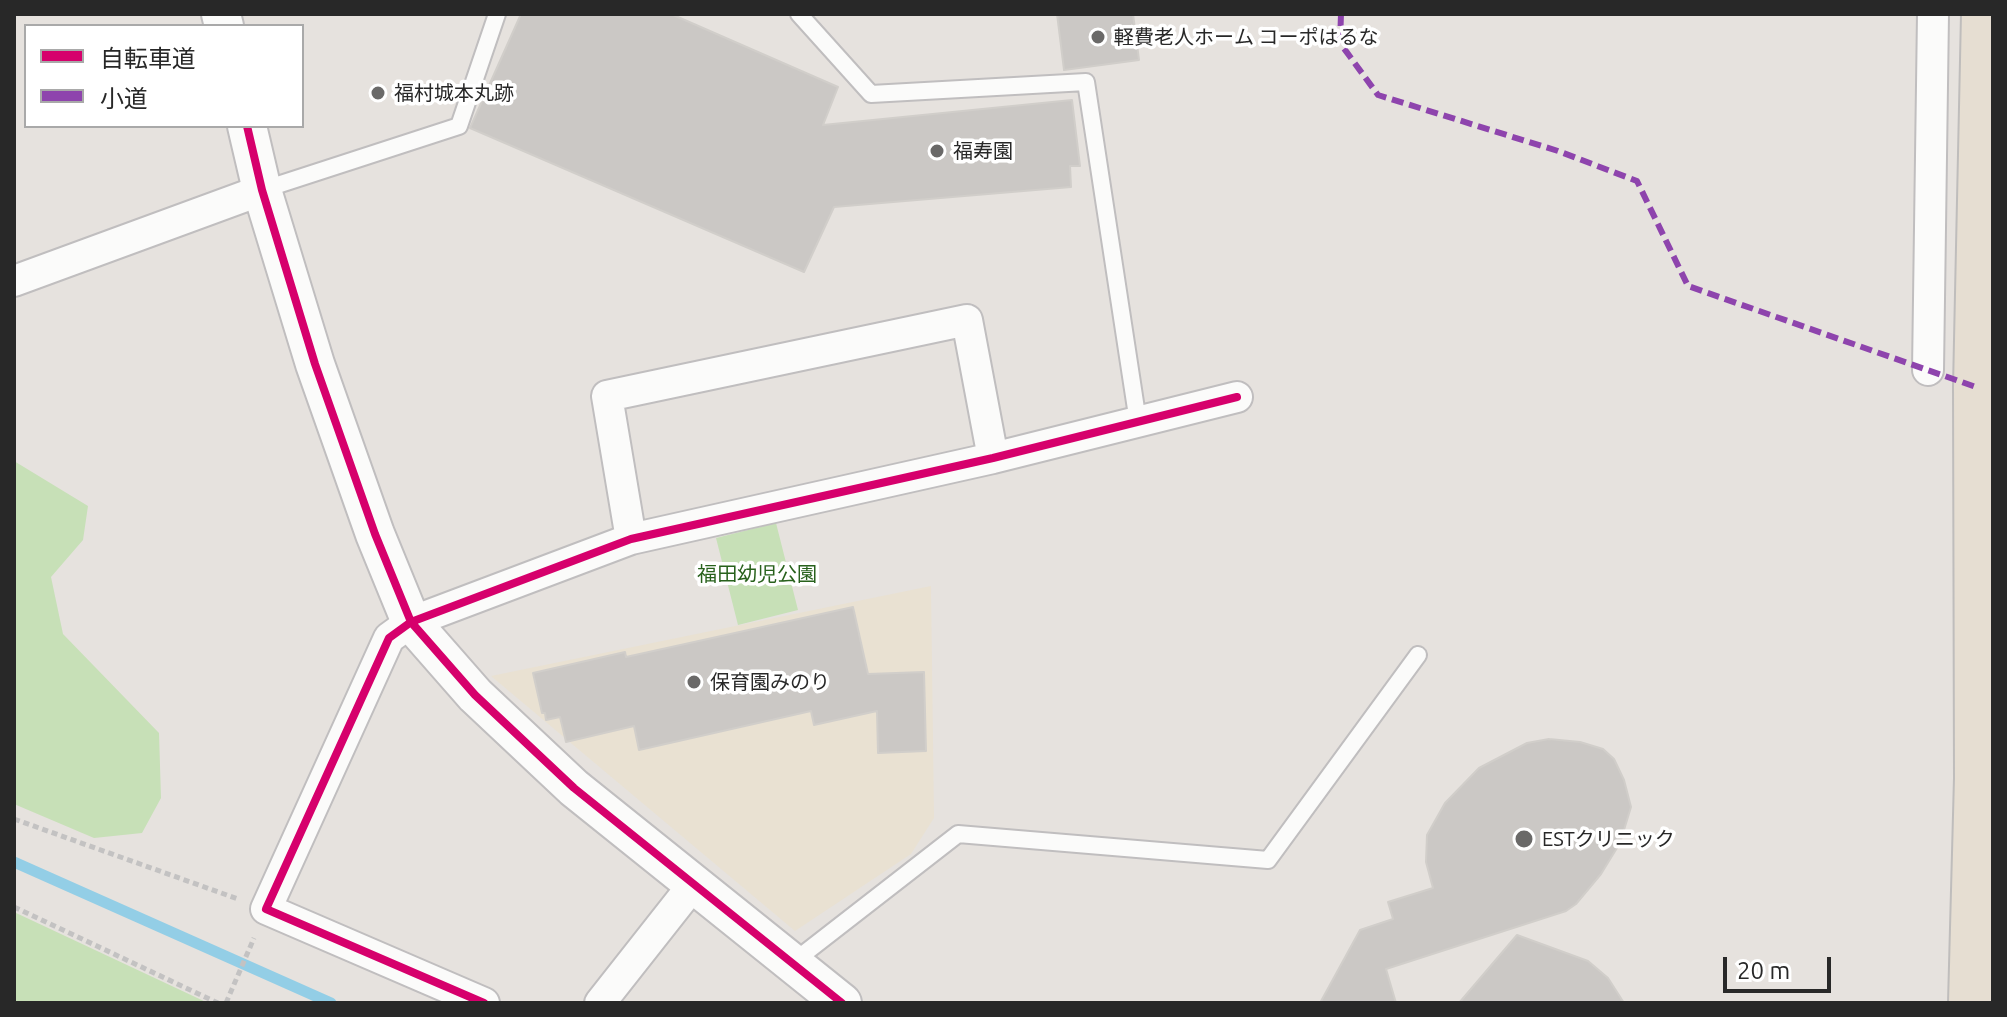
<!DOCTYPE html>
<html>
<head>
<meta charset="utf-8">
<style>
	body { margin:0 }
	#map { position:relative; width:2007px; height:1017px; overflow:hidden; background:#e6e2de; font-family:Ubuntu,"Noto Sans JP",sans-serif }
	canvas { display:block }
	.frame { position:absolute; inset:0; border:16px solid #282828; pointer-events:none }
	.legend { position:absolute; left:24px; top:24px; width:280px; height:104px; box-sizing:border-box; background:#fff; border:2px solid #a9a9a9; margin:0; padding:10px 14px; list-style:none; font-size:24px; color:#282828 }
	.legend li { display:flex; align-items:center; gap:16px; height:40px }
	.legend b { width:40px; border:2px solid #a9a9a9 }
	.scale { position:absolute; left:1723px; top:957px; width:108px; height:36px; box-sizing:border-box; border:4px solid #282828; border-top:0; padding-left:10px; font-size:24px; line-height:28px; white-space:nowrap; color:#282828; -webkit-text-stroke:6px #fff; paint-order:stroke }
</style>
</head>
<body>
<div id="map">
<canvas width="2007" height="1017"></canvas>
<div class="frame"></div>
<ul class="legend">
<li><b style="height:10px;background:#d6006c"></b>自転車道</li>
<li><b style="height:10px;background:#8e44ad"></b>小道</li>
</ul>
<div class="scale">20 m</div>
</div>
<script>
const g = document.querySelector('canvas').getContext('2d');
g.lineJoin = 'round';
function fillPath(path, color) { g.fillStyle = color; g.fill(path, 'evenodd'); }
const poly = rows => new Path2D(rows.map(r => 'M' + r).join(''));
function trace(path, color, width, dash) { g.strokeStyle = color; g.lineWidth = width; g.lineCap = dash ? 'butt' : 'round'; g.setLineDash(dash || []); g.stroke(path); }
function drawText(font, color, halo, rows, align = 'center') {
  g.font = font + ' Ubuntu,"Noto Sans JP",sans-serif'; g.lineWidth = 7; g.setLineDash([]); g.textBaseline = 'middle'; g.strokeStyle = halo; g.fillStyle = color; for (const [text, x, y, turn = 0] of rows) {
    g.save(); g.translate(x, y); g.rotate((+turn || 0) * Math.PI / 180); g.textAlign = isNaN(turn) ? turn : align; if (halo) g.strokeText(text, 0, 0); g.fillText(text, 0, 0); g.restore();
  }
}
const education = poly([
	[931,586,934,818,911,854,795,931,491,676]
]);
const green = poly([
	[14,461,88,506,83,540,51,577,63,634,159,733,161,798,142,833,94,838,14,804],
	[776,523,798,610,738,625,716,538],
	[14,912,208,1003,14,1003]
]);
const stream = poly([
	[14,862,331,1003]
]);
const building = poly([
	[521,14,671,14,838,87,823,125,1072,100,1080,166,1070,166,1071,187,834,207,804,272,470,128,521,14],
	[1057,14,1133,14,1139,60,1064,70,1057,14],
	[853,607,868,674,924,672,926,751,878,753,877,711,814,725,811,711,639,750,634,726,566,742,560,717,546,720,545,713,542,713,533,673,625,652,626,657,853,607],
	[1549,739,1580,742,1603,749,1614,759,1624,780,1631,807,1620,843,1601,874,1576,904,1566,911,1386,969,1396,1003,1320,1003,1360,930,1393,919,1388,902,1433,888,1426,862,1427,835,1445,803,1479,768,1527,743,1549,739],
	[1517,935,1588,961,1608,978,1624,1003,1459,1003,1517,935]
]);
const path = poly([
	[14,819,238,899],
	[14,907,218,1003],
	[226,1003,254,938]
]);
const service = poly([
	[799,14,871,94,1086,82,1138,422],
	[262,190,459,126,497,14],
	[792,963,958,834,1268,860,1418,655]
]);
const minor = poly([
	[14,281,262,190],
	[1928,370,1933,14],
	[631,539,607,396,967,320,993,458],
	[484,1003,266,909,389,638,411,622,631,539,993,458,1237,397],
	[600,1003,693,885]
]);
const tertiary = poly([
	[221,14,224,26],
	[247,126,262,190,315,364,375,534,411,622,475,695,574,788,842,1003]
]);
const trunk = poly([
	[1971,1003,1977,778,1976,387,1984,14]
]);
const quiet = poly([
	[1341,14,1340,43,1378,95,1558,151,1637,181,1688,286,1976,387]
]);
const cycleway = poly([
	[247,126,262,190,315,364,375,534,411,622,475,695,574,788,842,1003],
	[484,1003,266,909,389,638,411,622,631,539,993,458,1237,397]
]);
const markers = [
	[1098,37,8,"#6a6968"],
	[378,93,8,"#6a6968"],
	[937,151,8,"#6a6968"],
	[694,682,8,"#6a6968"],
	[1524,839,10,"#6a6968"]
];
const poiNames = [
	["軽費老人ホーム コーポはるな",1114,37],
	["福村城本丸跡",394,93],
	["福寿園",953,151],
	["保育園みのり",710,682],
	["ESTクリニック",1542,839]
];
const parkNames = [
	["福田幼児公園",757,574]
];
fillPath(education, '#e9e1d2');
fillPath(green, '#c7e0b7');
trace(stream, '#93cee6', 11);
fillPath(building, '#cbc8c5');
trace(building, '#d1ceca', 2);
trace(service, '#c0bebf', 20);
trace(minor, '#c0bebf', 34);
trace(tertiary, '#c0bebf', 42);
trace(trunk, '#bfbdbc', 48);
trace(path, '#c3c2c2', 5, [6, 4]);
trace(service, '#fbfbfa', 16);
trace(minor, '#fbfbfa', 30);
trace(tertiary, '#fbfbfa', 38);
trace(trunk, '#e6ded2', 44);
trace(quiet, '#8e44ad', 6, [12, 6]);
trace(cycleway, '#d6006c', 8);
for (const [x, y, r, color] of markers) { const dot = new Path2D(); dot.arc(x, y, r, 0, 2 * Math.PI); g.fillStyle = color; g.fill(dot); trace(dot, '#fff', 3); }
drawText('20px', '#282828', '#fff', poiNames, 'left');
drawText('20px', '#28611c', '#fff', parkNames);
</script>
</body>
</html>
